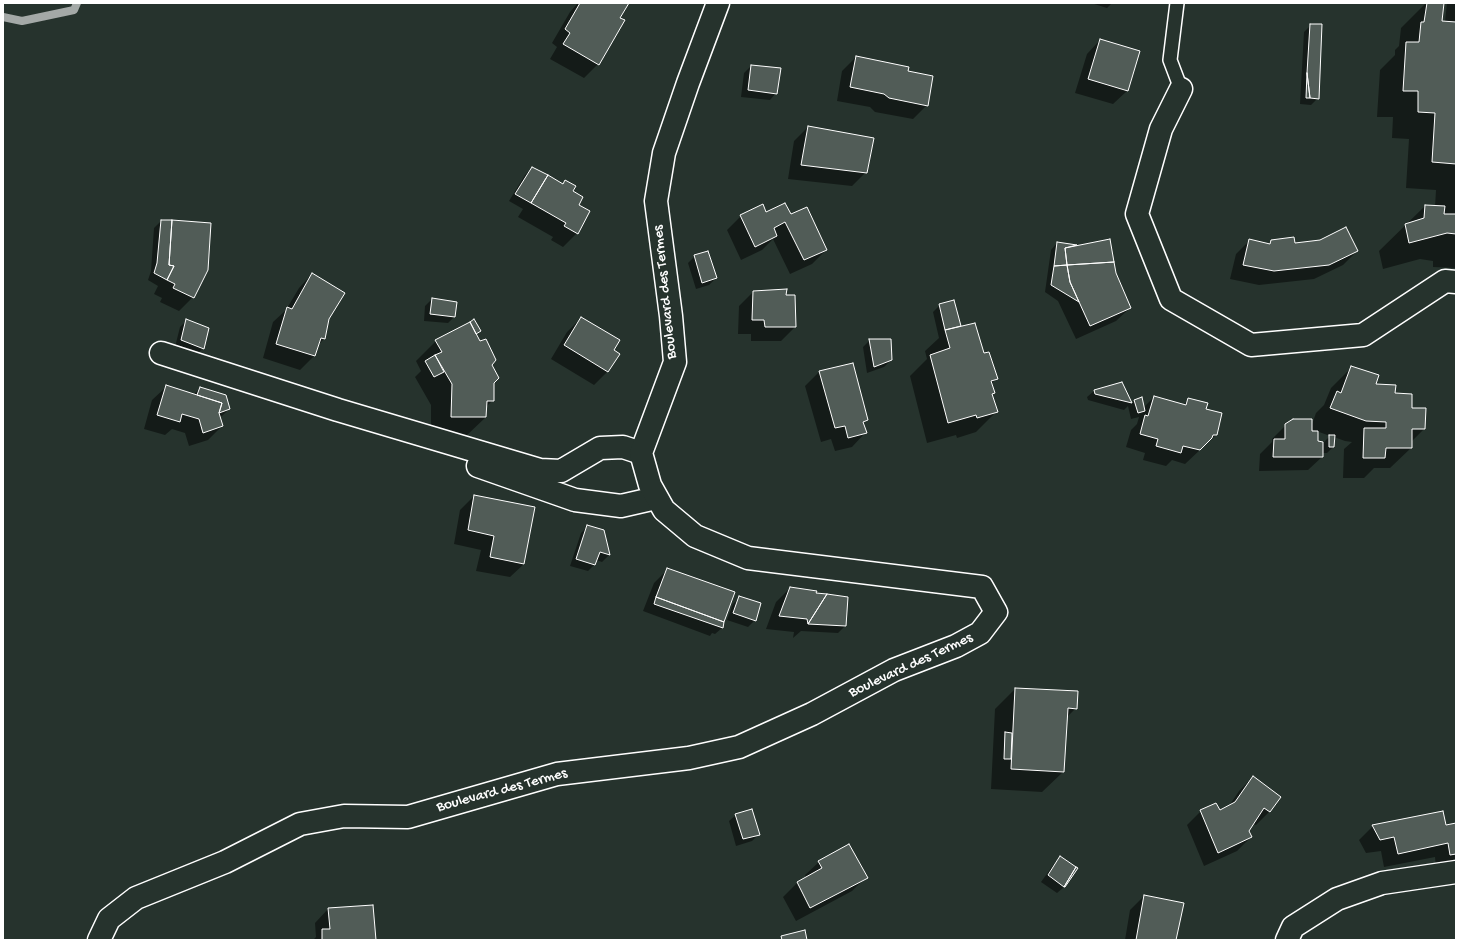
<!DOCTYPE html>
<html>
<head>
<meta charset="utf-8">
<style>
	body { margin:0 }
	#map { position:relative; width:1459px; height:943px; overflow:hidden; background:#26332d; font-family:"Gochi Hand",sans-serif }
	canvas { display:block }
	.frame { position:absolute; inset:0; border:4px solid #fff; pointer-events:none }
</style>
</head>
<body>
<div id="map">
<canvas width="1459" height="943"></canvas>
<div class="frame"></div>
</div>
<script>
const g = document.querySelector('canvas').getContext('2d');
g.lineJoin = 'round';
function fillPath(path, color) { g.fillStyle = color; g.fill(path, 'evenodd'); }
const poly = rows => new Path2D(rows.map(r => 'M' + r).join(''));
function trace(path, color, width, dash) { g.strokeStyle = color; g.lineWidth = width; g.lineCap = dash ? 'butt' : 'round'; g.setLineDash(dash || []); g.stroke(path); }
function drawText(font, color, halo, rows, align = 'center') {
  g.font = font + ' "Gochi Hand",sans-serif'; g.lineWidth = 3; g.setLineDash([]); g.textBaseline = 'middle'; g.strokeStyle = halo; g.fillStyle = color; for (const [text, x, y, turn = 0] of rows) {
    g.save(); g.translate(x, y); g.rotate((+turn || 0) * Math.PI / 180); g.textAlign = isNaN(turn) ? turn : align; if (halo) g.strokeText(text, 0, 0); g.fillText(text, 0, 0); g.restore();
  }
}
const shadow = poly([
	[578,3,628,3,619,18,598,64,584,78,550,59,557,47,552,43,570,12],
	[1091,3,1112,3,1107,8],
	[1426,3,1443,3,1441,22,1445,22,1447,3,1456,3,1456,268,1433,267,1433,261,1420,259,1383,269,1379,251,1425,206,1435,207,1436,190,1406,188,1409,139,1392,138,1393,117,1377,117,1380,70,1395,55,1395,50,1399,46,1401,28],
	[1311,25,1318,98,1311,105,1300,104,1304,32],
	[1100,40,1127,91,1113,104,1075,93,1087,54],
	[856,57,927,105,913,119,875,112,870,107,837,101,842,71],
	[751,66,776,93,770,100,741,97,744,73],
	[808,127,866,172,852,186,788,179,794,141],
	[532,168,562,185,566,181,578,205,577,233,563,247,551,240,553,237,518,217,523,209,509,201,525,175],
	[766,213,790,216,826,250,812,264,790,274,773,239,762,250,741,260,727,230,741,216],
	[161,221,207,270,193,297,179,311,160,302,162,298,154,294,158,286,148,280,151,271,154,228],
	[1250,240,1268,244,1271,241,1357,251,1343,265,1314,279,1259,285,1230,279,1236,254],
	[1057,243,1075,246,1074,247,1115,274,1130,308,1116,321,1076,339,1058,301,1045,292,1051,250],
	[695,256,716,278,709,285,696,289,688,263],
	[312,274,328,319,324,339,317,346,314,356,300,370,263,358,273,322,286,310,299,288],
	[753,292,785,296,795,327,781,341,751,341,751,334,738,334,739,306],
	[432,299,454,317,448,323,424,321,425,306],
	[940,305,960,326,957,328,997,378,991,384,994,392,991,395,996,412,976,432,957,438,956,435,927,443,910,376,927,359,925,351,939,338,933,312],
	[581,318,608,371,594,385,551,359,567,332],
	[186,321,203,348,196,355,175,347,180,327],
	[479,331,475,335,490,365,493,383,493,400,486,407,486,417,465,437,431,437,431,405,415,377,421,371,416,361,436,341],
	[870,340,891,360,884,367,867,373,863,347],
	[852,364,867,419,863,423,865,433,852,447,835,451,831,439,821,442,805,386,819,372],
	[1352,367,1374,385,1394,394,1411,409,1424,429,1411,442,1411,448,1390,468,1374,468,1364,478,1343,478,1344,449,1352,442,1345,441,1334,437,1334,446,1327,453,1322,453,1322,457,1308,470,1259,471,1260,454,1272,442,1272,439,1286,425,1311,427,1316,413,1324,405,1331,388],
	[1311,429,1330,436,1323,443,1317,442],
	[1121,383,1131,404,1135,400,1143,408,1154,397,1183,405,1189,399,1205,409,1216,435,1185,464,1172,460,1166,466,1143,460,1145,453,1126,447,1131,430,1137,424,1139,417,1131,419,1128,406,1124,410,1088,400,1087,397,1094,391],
	[166,387,193,395,200,388,229,409,222,416,219,417,222,426,208,440,189,446,185,433,172,429,165,435,144,429,152,400],
	[474,496,524,564,510,577,476,571,481,550,454,544,460,510],
	[587,527,603,531,609,555,602,562,596,560,595,564,588,571,570,566,581,533],
	[668,569,723,622,722,628,715,634,712,633,710,636,643,611,654,583],
	[790,588,815,594,847,598,845,626,838,633,801,631,793,638,794,632,766,629,776,602],
	[740,597,755,620,748,627,727,620,733,604],
	[1015,689,1076,708,1066,718,1063,772,1042,792,991,789,995,709],
	[1253,777,1269,812,1256,825,1253,824,1248,831,1251,837,1237,851,1204,866,1187,825,1201,811,1219,811,1229,806,1239,791],
	[736,815,759,834,752,841,736,846,729,821],
	[1456,824,1456,861,1452,865,1436,868,1435,857,1384,867,1381,851,1366,853,1359,840,1373,826],
	[1060,858,1064,887,1057,893,1041,882,1054,864],
	[819,862,866,877,852,891,796,921,783,897,797,883,806,878,805,875],
	[1144,896,1175,940,1125,940,1130,910],
	[328,909,375,940,313,940,316,937,315,923]
]);
const stream = poly([
	[3,17,22,21,74,10,77,3]
]);
const building = poly([
	[580,3,629,3,620,18,625,20,599,65,563,44,570,33,565,29,580,3],
	[1427,3,1444,3,1442,21,1456,22,1456,164,1432,162,1435,113,1418,112,1418,91,1403,91,1406,42,1419,42,1421,22,1424,22,1427,3],
	[1310,24,1322,24,1319,99,1310,98,1307,73,1310,24],
	[1100,39,1140,51,1128,91,1088,79,1100,39],
	[856,56,909,67,908,71,933,76,928,106,889,98,884,94,850,87,856,56],
	[751,65,781,68,777,94,748,90,751,65],
	[1307,73,1310,98,1306,98,1307,73],
	[808,126,874,138,867,173,801,165,808,126],
	[532,167,548,175,531,203,515,194,532,167],
	[548,175,563,184,565,180,576,186,573,191,583,197,579,205,590,211,578,234,564,226,566,223,531,203,548,175],
	[785,203,791,214,807,207,827,250,804,260,785,222,774,228,777,236,755,247,740,215,763,204,766,212,785,203],
	[1425,205,1445,206,1444,214,1456,214,1456,234,1447,233,1409,243,1405,224,1424,218,1425,205],
	[161,220,172,220,169,265,174,266,167,280,154,273,157,263,161,220],
	[172,220,211,223,208,270,194,298,173,288,175,284,167,280,174,266,169,265,172,220],
	[1346,227,1358,251,1329,265,1274,271,1243,265,1249,239,1270,244,1271,240,1294,237,1295,243,1320,240,1346,227],
	[1110,239,1114,262,1067,265,1065,248,1110,239],
	[1057,242,1077,245,1065,248,1067,265,1054,266,1057,242],
	[708,251,717,278,702,283,694,255,708,251],
	[1114,262,1116,273,1131,308,1090,326,1070,282,1067,265,1114,262],
	[1067,265,1070,282,1079,302,1051,285,1054,266,1067,265],
	[312,273,345,293,329,319,325,339,321,338,315,356,276,344,287,307,292,309,312,273],
	[787,289,786,295,795,295,796,327,765,327,764,320,752,320,753,291,787,289],
	[432,298,457,302,455,317,430,314,432,298],
	[954,300,961,326,945,330,939,304,954,300],
	[581,317,620,340,614,350,620,354,608,372,564,345,581,317],
	[186,319,209,328,204,349,181,340,186,319],
	[474,319,481,331,476,334,470,322,474,319],
	[470,322,480,341,486,339,496,360,492,365,499,378,494,383,494,401,487,401,486,417,451,417,452,384,435,355,442,352,435,340,470,322],
	[975,323,984,353,989,352,998,379,991,381,995,393,992,394,998,412,977,418,976,415,948,423,930,355,950,348,945,330,975,323],
	[869,339,891,339,892,360,874,367,869,339],
	[435,355,444,372,434,377,425,361,435,355],
	[853,363,868,420,863,422,867,433,848,438,845,426,835,428,819,371,853,363],
	[1351,366,1379,375,1376,384,1396,385,1395,393,1412,394,1412,408,1426,408,1425,429,1412,429,1412,448,1386,448,1385,458,1363,458,1364,428,1386,428,1386,422,1366,421,1330,408,1337,391,1341,393,1351,366],
	[1122,382,1132,403,1095,394,1094,390,1122,382],
	[166,385,222,403,219,413,223,426,203,433,199,419,182,414,180,422,157,415,166,385],
	[200,387,226,395,230,409,219,413,222,403,197,395,200,387],
	[1154,396,1186,405,1188,398,1208,403,1206,409,1222,413,1217,435,1213,435,1212,438,1200,450,1183,446,1181,453,1156,446,1158,439,1140,434,1145,415,1148,416,1154,396],
	[1142,397,1145,411,1138,413,1134,400,1142,397],
	[1293,419,1312,419,1312,431,1318,431,1318,441,1323,442,1323,457,1273,457,1274,439,1285,439,1285,424,1293,419],
	[1329,435,1335,435,1334,447,1329,447,1329,435],
	[474,495,535,507,524,564,490,557,494,536,468,530,474,495],
	[587,525,604,530,610,555,600,552,595,565,576,559,587,525],
	[667,568,735,592,724,622,656,597,667,568],
	[790,587,817,591,816,593,827,594,808,624,807,619,779,616,790,587],
	[827,594,848,597,846,626,808,624,827,594],
	[739,596,761,603,756,621,733,613,739,596],
	[656,597,724,622,723,628,654,604,656,597],
	[1015,688,1078,691,1077,709,1068,708,1064,772,1011,769,1015,688],
	[1005,732,1012,733,1011,759,1004,759,1005,732],
	[1253,776,1281,797,1270,812,1264,808,1249,831,1252,837,1218,853,1200,810,1216,803,1220,810,1235,802,1253,776],
	[752,809,760,835,743,839,735,814,752,809],
	[1443,811,1446,825,1456,823,1456,854,1450,855,1448,843,1398,854,1394,837,1380,840,1372,825,1443,811],
	[849,844,868,878,810,908,797,882,822,868,818,861,849,844],
	[1060,856,1076,867,1064,887,1048,875,1060,856],
	[1076,867,1078,868,1065,887,1064,887,1076,867],
	[1144,895,1184,903,1176,940,1136,940,1144,895],
	[373,905,376,940,322,940,322,929,330,929,328,908,373,905],
	[805,930,807,940,782,940,781,936,805,930]
]);
const service = poly([
	[1177,3,1170,60,1181,89]
]);
const minor = poly([
	[1181,89,1161,129,1137,214,1171,299,1251,345,1363,335,1445,281,1456,282],
	[161,353,338,410,540,470,561,471,600,448,623,447,641,453],
	[478,466,575,500,621,506,656,498],
	[1287,940,1293,927,1337,899,1382,883,1456,872]
]);
const tertiary = poly([
	[99,940,109,919,136,898,225,862,300,824,344,816,408,817,557,774,689,758,739,747,812,714,894,670,956,646,980,633,996,612,982,587,748,558,695,536,664,510,650,485,641,453,675,362,671,316,656,201,664,153,688,83,718,3]
]);
const streetNames = [
	["Boulevard des Termes",666,292,-96],
	["Boulevard des Termes",911,666,-25],
	["Boulevard des Termes",502,791,-15]
];
fillPath(shadow, '#0007');
trace(stream, '#a4a9a7', 8);
fillPath(building, '#515c57');
trace(building, '#fff', 1);
trace(service, '#fff', 16);
trace(minor, '#fff', 25);
trace(tertiary, '#fff', 25);
trace(service, '#26332d', 13);
trace(minor, '#26332d', 22);
trace(tertiary, '#26332d', 22);
drawText('15px', '#fff', '#26332d', streetNames);
</script>
</body>
</html>
